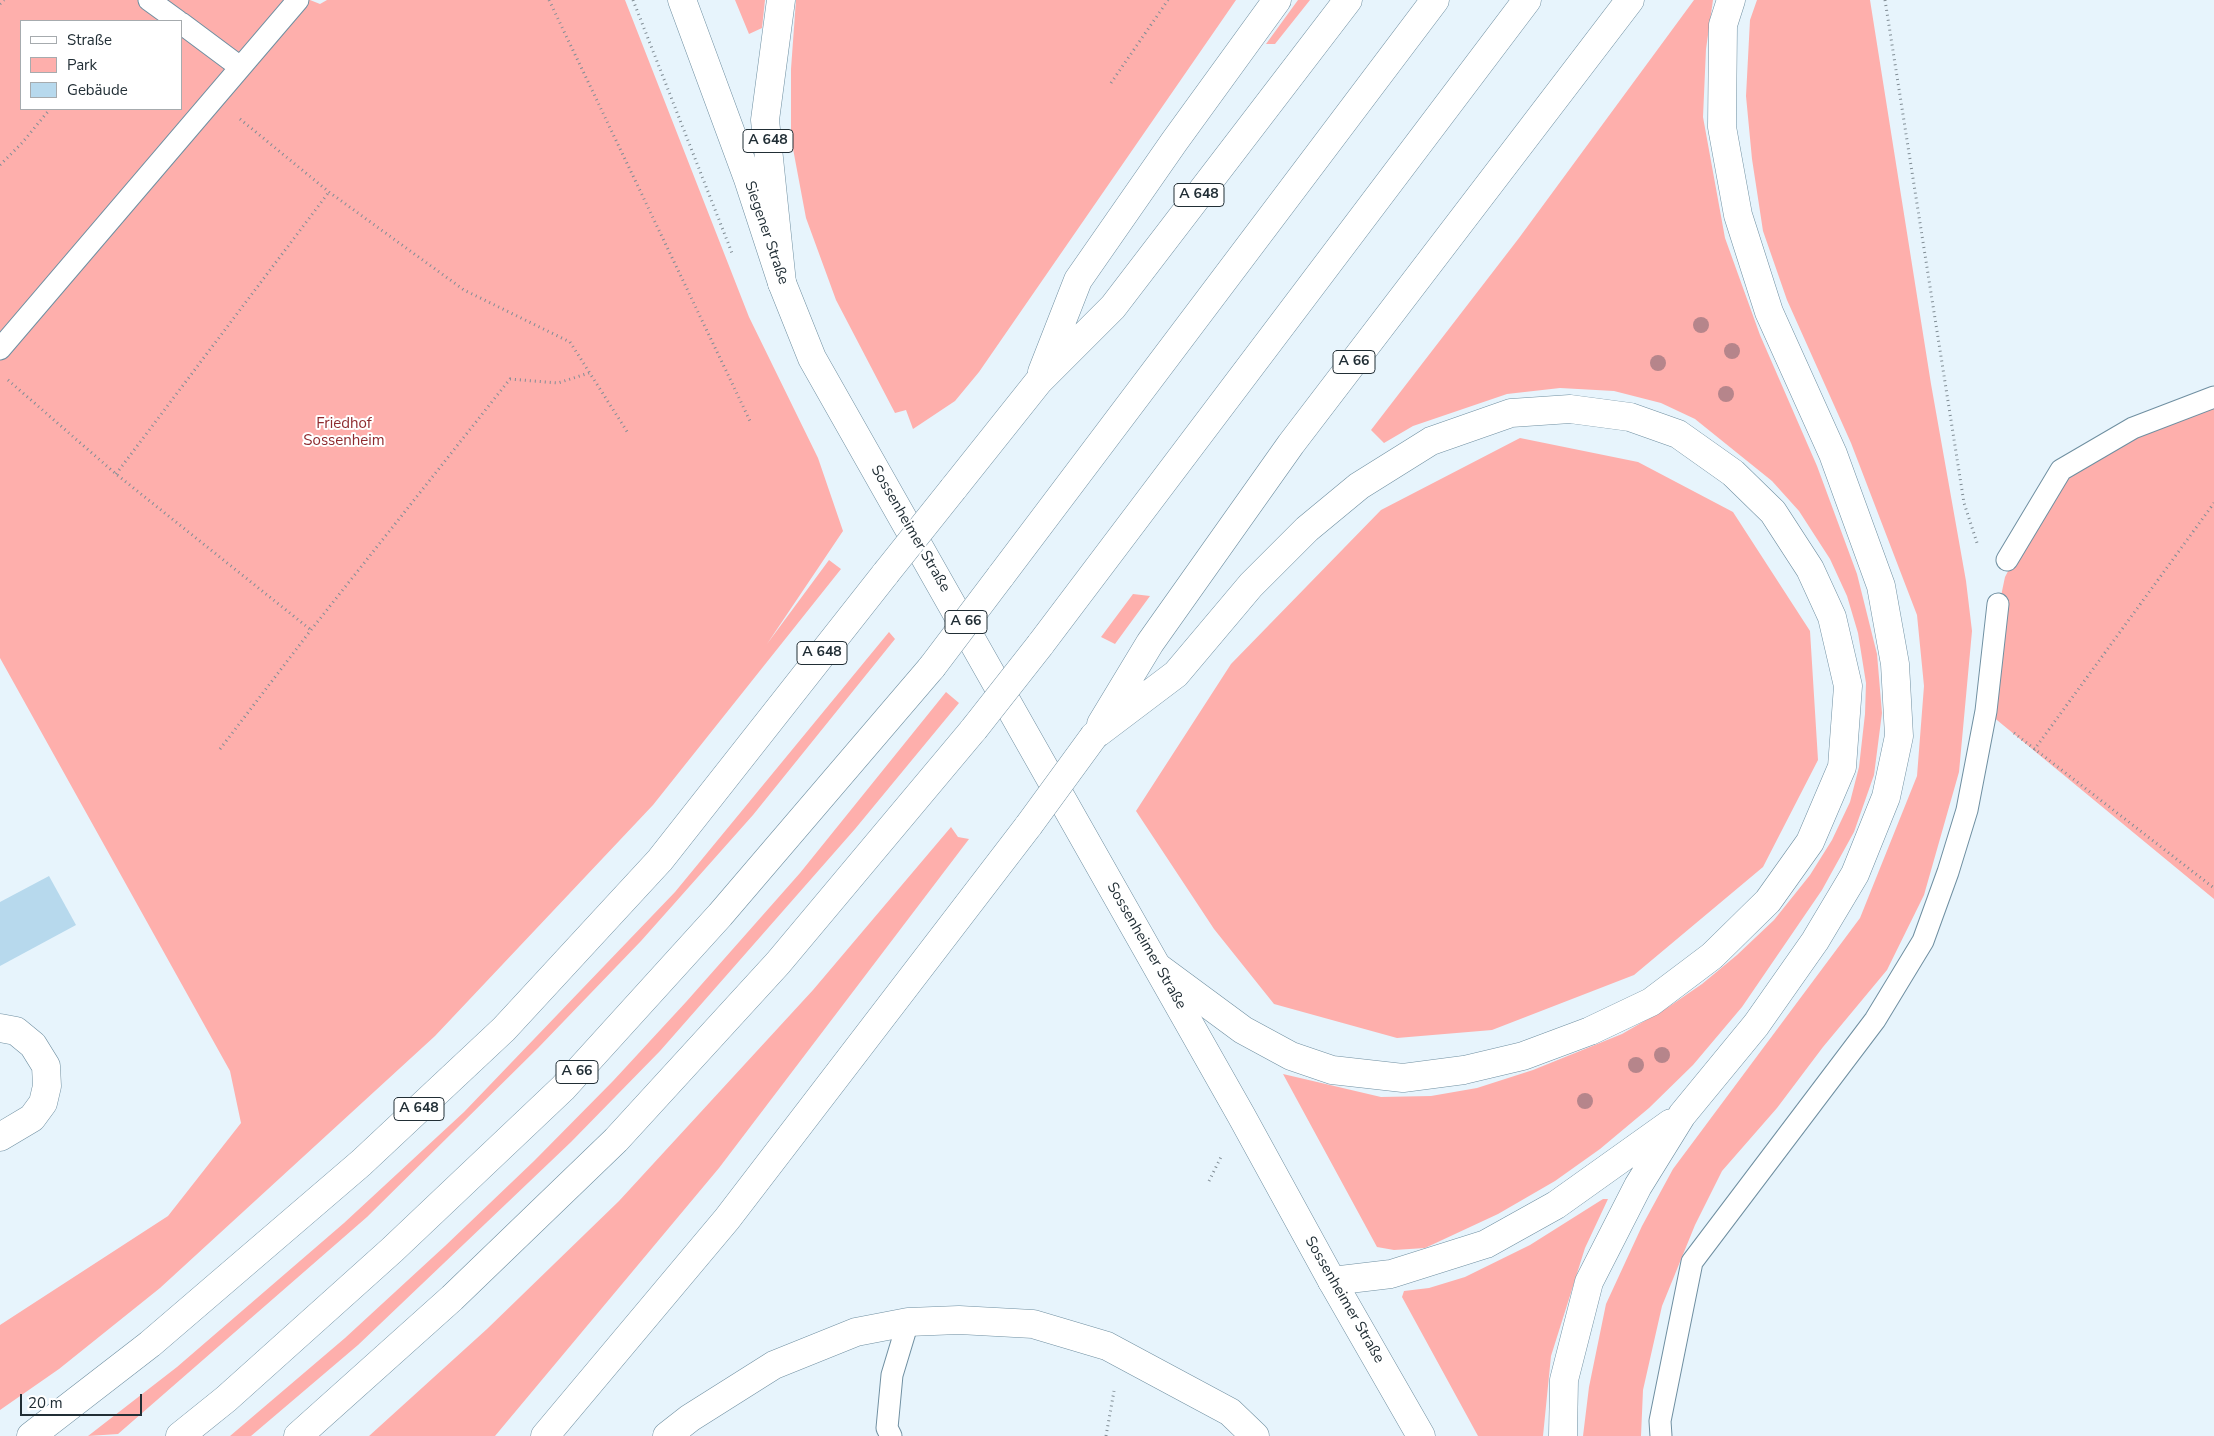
<!DOCTYPE html>
<html>
<head>
<meta charset="utf-8">
<style>
	body { margin:0 }
	#map { position:relative; width:2214px; height:1436px; overflow:hidden; background:#e7f4fc; font-family:"Nunito Sans",sans-serif }
	canvas { display:block }
	.legend { position:absolute; left:20px; top:20px; width:162px; height:90px; box-sizing:border-box; background:#fff; border:1px solid #a6abae; margin:0; padding:6px 9px; list-style:none; font-size:15px; color:#212e35 }
	.legend li { display:flex; align-items:center; gap:10px; height:25px }
	.legend b { width:25px; border:1px solid #a6abae }
	.scale { position:absolute; left:20px; top:1394px; width:122px; height:22px; box-sizing:border-box; border:2px solid #212e35; border-top:0; padding-left:6px; font-size:15px; line-height:18px; white-space:nowrap; color:#212e35; -webkit-text-stroke:4px #fff; paint-order:stroke }
</style>
</head>
<body>
<div id="map">
<canvas width="2214" height="1436"></canvas>
<ul class="legend">
<li><b style="height:6px;background:#fff"></b>Straße</li>
<li><b style="height:14px;background:#feafac"></b>Park</li>
<li><b style="height:14px;background:#b7d9ed"></b>Gebäude</li>
</ul>
<div class="scale">20 m</div>
</div>
<script>
const g = document.querySelector('canvas').getContext('2d');
g.lineJoin = 'round';
function fillPath(path, color) { g.fillStyle = color; g.fill(path, 'evenodd'); }
const poly = rows => new Path2D(rows.map(r => 'M' + r).join(''));
function trace(path, color, width, dash) { g.strokeStyle = color; g.lineWidth = width; g.lineCap = dash ? 'butt' : 'round'; g.setLineDash(dash || []); g.stroke(path); }
function drawText(font, color, halo, rows, align = 'center') {
  g.font = font + ' "Nunito Sans",sans-serif'; g.lineWidth = 4; g.setLineDash([]); g.textBaseline = 'middle'; g.strokeStyle = halo; g.fillStyle = color; for (const [text, x, y, turn = 0] of rows) {
    g.save(); g.translate(x, y); g.rotate((+turn || 0) * Math.PI / 180); g.textAlign = isNaN(turn) ? turn : align; if (halo) g.strokeText(text, 0, 0); g.fillText(text, 0, 0); g.restore();
  }
}
const green = poly([
	[0,0,310,0,320,4,327,0,625,0,749,317,818,458,843,531,767,644,829,560,841,569,653,805,435,1036,160,1288,59,1369,0,1410,0,1325,168,1216,241,1123,230,1071,0,658],
	[21,21,181,21,181,109,21,109],
	[735,0,765,0,762,28,749,34],
	[796,0,1236,0,979,372,955,401,913,429,906,410,895,413,836,300,806,218,791,138,791,69],
	[1298,0,1310,0,1275,44,1266,44],
	[1694,0,1713,0,1706,49,1703,117,1725,238,1760,335,1817,466,1857,574,1877,654,1882,713,1874,775,1854,832,1822,890,1742,1007,1693,1065,1649,1108,1600,1149,1555,1181,1498,1214,1425,1248,1394,1250,1377,1247,1283,1074,1381,1097,1431,1096,1477,1088,1533,1070,1622,1034,1667,1008,1702,984,1737,955,1774,920,1810,875,1832,840,1850,802,1859,767,1865,714,1866,683,1858,633,1847,596,1830,559,1799,511,1772,481,1695,419,1661,403,1614,391,1560,388,1507,394,1413,426,1384,443,1371,430,1519,238],
	[1757,0,1870,0,1931,384,1966,581,1972,631,1959,772,1924,895,1887,970,1823,1047,1777,1108,1722,1171,1695,1225,1662,1306,1643,1390,1641,1436,1583,1436,1589,1387,1606,1304,1642,1226,1673,1169,1860,918,1917,776,1924,686,1917,615,1851,443,1787,300,1763,231,1752,159,1746,96,1750,20],
	[2214,397,2214,899,1986,711,1994,629,2005,577,2061,470],
	[1520,438,1638,462,1733,512,1810,631,1818,760,1763,867,1634,975,1492,1030,1397,1038,1274,1004,1214,929,1136,811,1231,664,1381,510],
	[1133,594,1150,596,1115,644,1101,637],
	[889,632,895,639,753,815,641,941,538,1048,367,1217,118,1434,88,1436,177,1367,344,1223,464,1112,675,892],
	[946,692,959,703,855,829,660,1051,571,1142,358,1345,251,1436,230,1436,345,1338,445,1246,534,1161,613,1081,686,1002,800,873],
	[951,827,958,837,969,839,719,1168,495,1436,369,1436,487,1329,619,1201,813,990],
	[1603,1199,1608,1199,1585,1248,1551,1356,1543,1436,1478,1436,1402,1297,1404,1291,1429,1288,1465,1277,1530,1245]
]);
const building = poly([
	[49,876,76,925,0,966,0,902]
]);
const path = poly([
	[549,0,751,423],
	[633,0,732,253],
	[1885,0,1964,503,1978,546],
	[0,4,4,0],
	[1111,83,1168,0],
	[240,119,329,192,464,290,570,342,628,433],
	[0,165,22,143,50,109],
	[8,380,116,474,311,630],
	[116,474,329,192],
	[2014,733,2214,888],
	[220,749,311,630,510,379,558,383,589,373],
	[2034,750,2214,503],
	[1209,1181,1222,1155],
	[1106,1436,1114,1391]
]);
const lane = poly([
	[149,0,178,21],
	[181,23,240,67],
	[0,349,298,0],
	[2007,560,2061,470,2133,428,2214,397],
	[891,1436,887,1428,892,1375,908,1322],
	[1661,1436,1660,1421,1692,1262,1875,1020,1923,941,1948,872,1967,810,1986,711,1998,604]
]);
const street = poly([
	[0,1028,16,1031,33,1045,46,1066,47,1086,43,1103,32,1118,0,1137]
]);
const secondary = poly([
	[682,0,748,179,782,283,812,358,1241,1115,1332,1281,1421,1436]
]);
const highway = poly([
	[781,0,765,120,782,283],
	[1042,372,1078,280,1174,142,1277,0],
	[953,489,1039,381,1113,307,1348,0],
	[1000,577,1435,0],
	[1040,645,1527,0],
	[1101,724,1150,643,1291,444,1630,0],
	[1094,736,1176,674,1251,585,1307,529,1359,486,1431,441,1511,413,1570,409,1630,417,1678,434,1733,473,1773,512,1810,569,1832,617,1848,686,1842,767,1810,842,1768,901,1712,956,1651,1002,1590,1031,1523,1056,1464,1070,1403,1078,1332,1070,1291,1056,1243,1030,1159,968],
	[1332,1281,1391,1274,1486,1244,1556,1205,1671,1123],
	[31,1436,150,1344,361,1163,504,1029,660,860,886,573],
	[180,1436,226,1399,392,1250,563,1088,720,915,932,667],
	[298,1436,452,1298,616,1140,778,963,974,729],
	[545,1436,727,1219,1029,825],
	[667,1436,690,1418,774,1365,856,1332,908,1322,959,1320,1033,1324,1107,1346,1230,1412,1255,1436],
	[1563,1436,1564,1380,1589,1282,1638,1186,1682,1115,1756,1025,1815,941,1855,874,1886,797,1899,736,1895,664,1881,586,1833,454,1769,312,1738,215,1722,127,1723,25,1731,0]
]);
const highwayBridge = poly([
	[886,573,953,489],
	[932,667,1000,577],
	[974,729,1040,645],
	[1029,825,1094,736]
]);
const trees = [
	[1701,325],
	[1732,351],
	[1658,363],
	[1726,394],
	[1662,1055],
	[1636,1065],
	[1585,1101]
];
const shields = [
	[768,141,50],
	[1199,195,50],
	[1354,362,42],
	[966,622,42],
	[822,653,50],
	[577,1072,42],
	[419,1109,50]
];
const shieldNames = [
	["A 648",768,141],
	["A 648",1199,195],
	["A 66",1354,362],
	["A 66",966,622],
	["A 648",822,653],
	["A 66",577,1072],
	["A 648",419,1109]
];
const streetNames = [
	["Siegener Straße",766,233,71],
	["Sossenheimer Straße",910,529,60],
	["Sossenheimer Straße",1146,946,60],
	["Sossenheimer Straße",1344,1300,60]
];
const parkNames = [
	["Friedhof",344,424],
	["Sossenheim",344,441]
];
fillPath(green, '#feafac');
fillPath(building, '#b7d9ed');
trace(lane, '#6f8fa1', 23);
trace(street, '#6f8fa1', 29);
trace(secondary, '#6f8fa1', 29);
trace(highway, '#6f8fa1', 29);
trace(path, '#808d95', 3, [1, 4]);
trace(lane, '#fff', 21);
trace(street, '#fff', 28);
trace(secondary, '#fff', 28);
trace(highway, '#fff', 28);
trace(highwayBridge, '#6f8fa1', 29, []);
trace(highwayBridge, '#fff', 28);
g.fillStyle = '#b6858b';
for (const [x, y] of trees) { g.beginPath(); g.arc(x, y, 8, 0, 2 * Math.PI); g.fill(); }
for (const [x, y, w] of shields) { const box = new Path2D(); box.roundRect(x - w / 2, y - 11.5, w, 23, 4); g.fillStyle = '#fff'; g.fill(box); trace(box, '#212e35', 1); }
drawText('bold 14px', '#212e35', null, shieldNames);
drawText('15px', '#212e35', '#fff', streetNames);
drawText('15px', '#8e2a2e', '#fff', parkNames);
</script>
</body>
</html>
